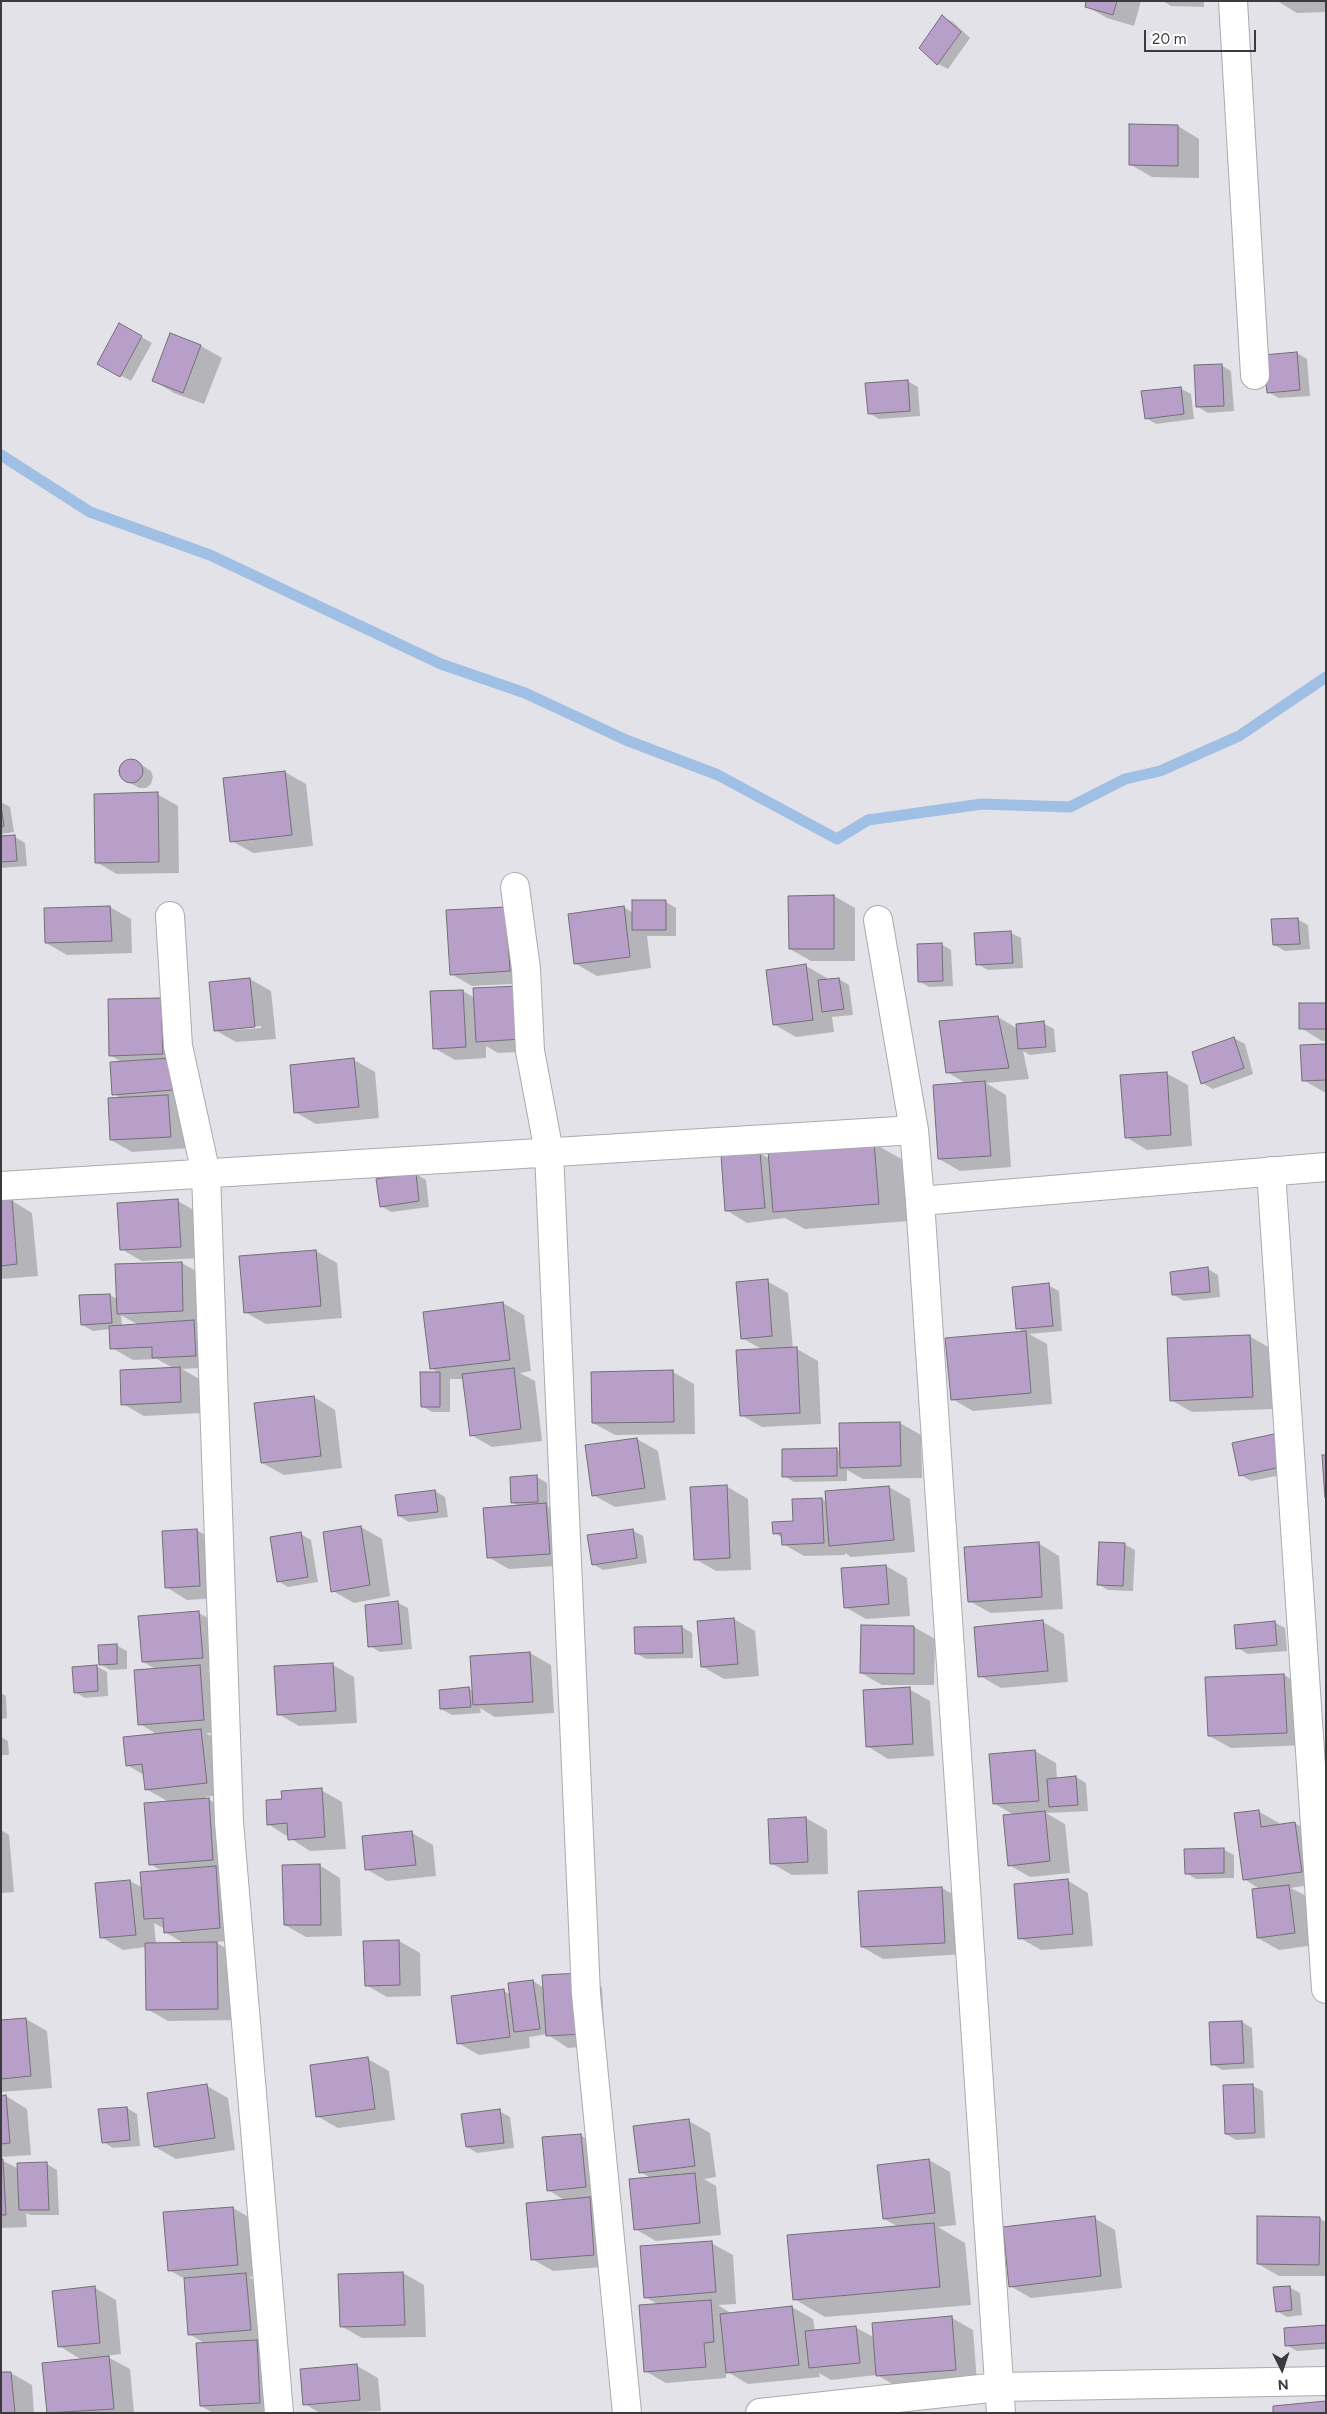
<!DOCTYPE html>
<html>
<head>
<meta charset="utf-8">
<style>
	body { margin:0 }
	#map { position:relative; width:1327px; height:2414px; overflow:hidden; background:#e2e2e8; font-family:Figtree,sans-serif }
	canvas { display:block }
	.frame { position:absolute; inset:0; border:2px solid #3b3b3e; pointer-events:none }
	.north { position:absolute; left:1257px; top:2344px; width:50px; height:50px; -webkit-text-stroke:4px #fff; paint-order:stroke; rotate:176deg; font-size:14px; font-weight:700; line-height:20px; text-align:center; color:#3b3b3e }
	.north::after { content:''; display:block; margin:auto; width:18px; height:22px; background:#3b3b3e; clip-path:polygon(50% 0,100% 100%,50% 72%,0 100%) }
	.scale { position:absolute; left:1144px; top:30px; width:112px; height:22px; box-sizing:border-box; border:2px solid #3b3b3e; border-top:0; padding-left:6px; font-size:15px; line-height:18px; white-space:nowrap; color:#3b3b3e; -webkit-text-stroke:4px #fff; paint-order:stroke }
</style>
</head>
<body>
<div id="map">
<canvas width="1327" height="2414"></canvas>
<div class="frame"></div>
<div class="north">N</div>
<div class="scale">20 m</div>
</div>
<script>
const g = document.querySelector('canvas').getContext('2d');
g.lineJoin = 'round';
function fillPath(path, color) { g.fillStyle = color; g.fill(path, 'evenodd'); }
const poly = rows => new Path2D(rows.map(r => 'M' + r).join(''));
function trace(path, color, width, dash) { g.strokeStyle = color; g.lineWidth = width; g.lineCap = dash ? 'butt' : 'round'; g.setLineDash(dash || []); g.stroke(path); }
const shadow = poly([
	[1088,1,1141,1,1134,26,1107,18,1086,6],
	[1163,1,1204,1,1204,7,1171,6],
	[1277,1,1326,1,1326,12,1297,13],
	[943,17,953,22,970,38,948,69,938,64],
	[1178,126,1199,139,1199,178,1152,177,1131,165],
	[120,325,152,343,131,381,98,363],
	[171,335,201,346,222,358,204,404,174,393,154,381],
	[1297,353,1307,359,1310,396,1279,398,1268,392],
	[1221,365,1231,371,1234,411,1208,413,1198,407],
	[907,381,918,387,920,416,879,419,869,413],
	[1180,388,1191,394,1194,419,1156,424,1146,418],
	[134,760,151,771,153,777,151,784,146,788,139,788,122,778,120,771,122,764,127,761],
	[285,772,306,784,313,846,253,853,232,841],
	[157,794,178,806,179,873,117,874,96,862],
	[1,802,10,807,14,832,1,834],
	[15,837,25,843,27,866,1,868,1,838],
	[834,896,855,908,855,961,811,961,790,949],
	[666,902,676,908,676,936,647,936,651,968,597,976,576,964,624,907,633,913],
	[110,907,131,919,132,953,67,955,46,943],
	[506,908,531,983,472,986,451,974],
	[1297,919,1308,925,1310,949,1285,951,1274,945],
	[1011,933,1021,938,1023,968,988,970,977,964],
	[941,944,951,950,953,986,929,987,919,981],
	[806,966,827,978,827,980,839,979,849,985,853,1015,832,1017,834,1032,796,1037,775,1025],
	[250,979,271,991,276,1039,236,1042,215,1030,211,983],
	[261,1026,261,1028,233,1030,233,1028],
	[463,991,475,998,543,1051,498,1053,486,1046,486,1058,455,1060,434,1048],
	[161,999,182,1012,191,1148,132,1152,111,1140,122,1099,114,1094,123,1063,110,1055,109,1000],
	[1326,1004,1326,1041,1322,1041,1301,1028],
	[998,1017,1018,1029,1043,1023,1054,1029,1056,1052,1030,1055,1023,1051,1029,1079,986,1083,1006,1095,1011,1167,960,1171,939,1159,967,1084,947,1072],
	[1234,1038,1245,1044,1253,1074,1213,1089,1202,1083],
	[1326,1045,1326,1092,1324,1092,1303,1080],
	[354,1060,375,1072,379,1118,316,1124,295,1112],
	[1166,1073,1188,1085,1192,1146,1147,1150,1126,1137],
	[873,1143,905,1161,909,1221,805,1229,785,1218,747,1223,726,1210,760,1153,770,1159],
	[416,1174,426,1180,429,1207,391,1212,381,1206],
	[11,1200,32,1213,38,1276,1,1279,1,1201],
	[178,1201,199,1213,202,1258,142,1261,121,1249],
	[316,1251,337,1263,342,1318,266,1324,245,1312,240,1258],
	[182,1263,203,1275,204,1323,197,1323,215,1334,216,1367,182,1369,201,1380,202,1413,144,1416,123,1404,173,1368,157,1359,133,1360,112,1348,110,1329,93,1331,82,1325,110,1295,117,1299],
	[121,1315,126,1318,139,1325,122,1326],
	[1208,1269,1218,1275,1220,1297,1184,1301,1174,1295],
	[767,1281,788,1293,793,1349,797,1349,818,1361,821,1424,762,1427,741,1415,763,1350,742,1338],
	[1048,1285,1059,1291,1062,1331,1029,1334,1047,1344,1052,1404,973,1411,952,1399,1024,1332,1017,1328],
	[503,1303,524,1315,531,1371,520,1373,535,1381,542,1441,492,1447,471,1435,464,1379,450,1379,450,1412,432,1412,422,1406,421,1374,440,1374,431,1368],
	[1249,1336,1270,1348,1274,1409,1192,1412,1171,1400],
	[673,1372,694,1384,695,1434,615,1435,593,1423],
	[314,1397,335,1410,342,1468,284,1475,262,1463],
	[900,1423,921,1435,922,1478,863,1479,847,1470,847,1481,794,1482,784,1476,836,1449,841,1452],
	[1274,1436,1284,1442,1291,1473,1251,1481,1240,1475],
	[637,1439,658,1451,666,1500,615,1507,593,1495],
	[537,1477,547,1483,548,1506,567,1517,570,1565,509,1569,488,1557,520,1507,512,1502,511,1478],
	[726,1486,748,1499,751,1570,716,1571,695,1559],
	[889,1487,910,1499,915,1552,851,1557,845,1553,845,1555,804,1556,783,1544,783,1538,774,1533,794,1522,822,1499,827,1502],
	[435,1491,445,1497,448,1517,409,1522,399,1516],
	[361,1527,382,1539,390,1596,354,1603,333,1591],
	[197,1530,218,1543,220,1598,187,1600,166,1587],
	[632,1530,643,1536,647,1563,603,1570,593,1564],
	[301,1534,311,1540,318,1582,288,1587,278,1581],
	[1038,1543,1059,1556,1063,1609,991,1613,969,1601],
	[1124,1544,1135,1550,1133,1591,1108,1590,1098,1584],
	[886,1566,907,1578,910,1616,866,1619,845,1607],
	[398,1603,408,1608,412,1649,380,1652,370,1646],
	[199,1613,220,1625,223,1670,207,1671,221,1679,224,1732,206,1733,222,1742,228,1794,205,1797,229,1811,241,1940,215,1942,238,1955,239,2020,168,2021,147,2009,146,1947,123,1950,101,1937,97,1884,130,1881,143,1888,162,1871,150,1864,169,1802,146,1789,144,1775,127,1765,158,1735,140,1724,156,1669,143,1662],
	[154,1923,165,1929,165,1932,185,1944,156,1944],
	[734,1619,755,1631,759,1676,724,1679,703,1667],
	[1043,1622,1064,1634,1068,1682,1001,1688,980,1676,976,1628],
	[1274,1622,1285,1628,1287,1651,1248,1654,1238,1648],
	[682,1627,692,1633,693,1658,646,1659,636,1653],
	[914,1627,935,1639,934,1685,882,1685,861,1673],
	[116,1645,127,1651,127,1669,110,1670,100,1664],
	[530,1653,551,1665,554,1713,495,1717,480,1708,481,1713,452,1715,441,1709,469,1688,473,1691,471,1657],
	[333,1665,354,1677,357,1723,299,1726,278,1714],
	[96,1666,107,1672,108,1696,85,1698,75,1692],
	[1284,1675,1305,1687,1308,1745,1231,1748,1209,1736,1207,1678],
	[909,1689,930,1701,934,1756,888,1759,867,1746],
	[1,1693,6,1696,7,1718,1,1719],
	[1,1737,8,1741,9,1755,1,1755],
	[1035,1751,1056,1763,1057,1779,1076,1777,1086,1783,1088,1811,1046,1813,1065,1824,1070,1873,1030,1877,1009,1865,1014,1815,995,1804],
	[321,1790,342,1802,346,1849,310,1851,268,1824,283,1800],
	[1258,1811,1279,1823,1280,1826,1295,1823,1316,1836,1322,1883,1291,1888,1310,1898,1315,1945,1279,1950,1258,1938,1261,1890,1244,1879],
	[806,1818,827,1830,828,1874,792,1875,771,1863],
	[1,1830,9,1835,14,1892,1,1893],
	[412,1833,433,1845,436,1876,387,1881,366,1869],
	[1223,1849,1234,1855,1234,1878,1196,1879,1186,1873],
	[319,1865,340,1878,342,1936,306,1937,285,1925],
	[1067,1880,1088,1893,1093,1946,1041,1950,1020,1938],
	[942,1888,963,1900,965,1954,883,1959,862,1947],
	[399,1941,420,1953,421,1996,387,1997,366,1985],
	[581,1974,602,1987,605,2045,568,2048,547,2034,529,2037,530,2048,479,2055,458,2043,504,1991,511,1995,533,1981,544,1988],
	[26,2019,47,2031,52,2088,1,2092,1,2021],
	[1242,2022,1252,2028,1254,2068,1222,2070,1212,2064],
	[368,2059,389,2071,395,2120,338,2128,317,2116],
	[207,2086,228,2098,235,2150,176,2159,155,2147],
	[1253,2086,1263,2091,1265,2138,1236,2140,1226,2134],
	[6,2096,27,2109,31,2155,1,2157,1,2097],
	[127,2108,137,2114,140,2146,113,2148,103,2142],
	[499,2111,510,2117,514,2148,477,2153,467,2147],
	[689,2121,710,2133,716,2177,704,2179,716,2186,721,2235,656,2241,635,2229,651,2178,640,2172],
	[580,2135,601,2147,607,2199,592,2200,610,2211,615,2266,553,2271,532,2259,566,2201,548,2190],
	[1,2160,19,2169,47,2164,57,2170,59,2215,30,2215,26,2213,27,2227,1,2228],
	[929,2160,950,2172,956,2225,938,2227,965,2243,971,2305,825,2317,794,2299,899,2227,884,2219,878,2166],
	[233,2208,254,2220,258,2276,249,2277,266,2287,271,2341,259,2342,278,2353,281,2413,213,2413,201,2406,206,2344,189,2334,185,2279,169,2270],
	[1094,2218,1115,2230,1122,2288,1031,2298,1010,2286],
	[1319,2218,1326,2222,1326,2276,1279,2276,1258,2264],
	[711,2243,733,2255,736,2304,718,2305,732,2314,792,2307,813,2319,815,2331,855,2327,875,2338,952,2318,973,2330,977,2382,898,2387,877,2375,831,2380,819,2373,820,2377,748,2384,726,2371,726,2378,666,2383,645,2371,659,2305,645,2297],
	[403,2273,424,2285,426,2337,362,2338,341,2326],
	[1289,2287,1300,2293,1302,2315,1287,2317,1277,2311],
	[95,2288,116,2300,121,2354,106,2356,130,2369,134,2413,49,2413,82,2360,59,2346],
	[1326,2326,1326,2349,1297,2351,1286,2345],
	[357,2366,378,2378,381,2411,320,2413,305,2404],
	[11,2373,32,2385,34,2413,1,2413,1,2374]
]);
const stream = poly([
	[1,455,90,512,210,555,441,664,525,693,626,740,718,775,837,839,868,820,982,804,1070,807,1125,779,1160,771,1239,736,1326,677]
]);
const building = poly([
	[1086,1,1117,1,1113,15,1085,7,1086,1],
	[942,15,961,32,937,65,919,48,942,15],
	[1129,124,1178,125,1178,166,1129,165,1129,124],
	[119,323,142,336,120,377,97,364,119,323],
	[170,333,201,345,183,393,152,381,170,333],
	[1297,352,1300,390,1267,393,1263,355,1297,352],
	[1222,364,1224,406,1196,407,1194,365,1222,364],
	[908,380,910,411,868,414,865,383,908,380],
	[1181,387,1184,414,1145,419,1141,391,1181,387],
	'119 771a12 12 0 1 1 24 0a12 12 0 1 1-24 0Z',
	[285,771,292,835,230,842,223,778,285,771],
	[158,792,159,862,95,863,94,794,158,792],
	[1,806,4,826,1,827,1,806],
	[15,835,17,861,1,862,1,836,15,835],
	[834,895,834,949,789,949,788,896,834,895],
	[632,900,666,900,666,930,632,930,632,900],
	[110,906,112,941,45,943,44,908,110,906],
	[624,906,630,957,574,964,568,914,624,906],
	[506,907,510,971,450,975,446,910,506,907],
	[1298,918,1300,944,1273,945,1271,919,1298,918],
	[1011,931,1013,963,976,965,974,933,1011,931],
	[942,943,943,981,918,982,917,944,942,943],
	[806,964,813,1020,773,1025,766,970,806,964],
	[250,978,255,1027,214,1031,209,982,250,978],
	[839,978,844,1009,822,1012,818,980,839,978],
	[519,986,522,1039,476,1042,473,988,519,986],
	[463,990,466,1047,433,1049,430,991,463,990],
	[161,998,163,1054,109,1056,108,999,161,998],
	[1299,1003,1326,1003,1326,1029,1299,1029,1299,1003],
	[998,1016,1009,1068,946,1073,939,1021,998,1016],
	[1044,1021,1046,1047,1018,1049,1016,1024,1044,1021],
	[1234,1037,1244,1068,1201,1084,1192,1052,1234,1037],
	[1326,1044,1326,1080,1302,1081,1300,1045,1326,1044],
	[171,1058,173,1090,112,1095,110,1062,171,1058],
	[354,1058,359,1107,294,1113,290,1065,354,1058],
	[1167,1072,1171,1135,1125,1138,1120,1075,1167,1072],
	[985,1081,991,1156,938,1159,933,1085,985,1081],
	[168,1095,171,1137,110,1140,108,1098,168,1095],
	[874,1142,879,1204,773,1212,768,1151,874,1142],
	[760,1152,765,1208,725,1211,721,1155,760,1152],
	[416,1173,419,1201,380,1207,376,1179,416,1173],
	[12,1199,17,1264,1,1266,1,1200,12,1199],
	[178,1199,181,1247,120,1250,117,1203,178,1199],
	[316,1250,321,1306,244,1313,239,1256,316,1250],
	[182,1262,183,1311,117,1314,115,1264,182,1262],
	[1208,1267,1210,1292,1172,1295,1170,1272,1208,1267],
	[768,1279,772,1336,741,1339,736,1282,768,1279],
	[1049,1283,1053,1326,1016,1329,1012,1287,1049,1283],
	[110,1294,112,1323,81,1325,79,1295,110,1294],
	[503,1302,510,1360,430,1369,423,1312,503,1302],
	[194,1320,196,1356,152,1358,152,1347,110,1349,109,1326,194,1320],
	[1026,1331,1031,1393,951,1400,945,1338,1026,1331],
	[1250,1335,1253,1397,1170,1401,1167,1338,1250,1335],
	[797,1347,800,1413,740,1416,736,1350,797,1347],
	[180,1367,181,1402,121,1405,120,1370,180,1367],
	[514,1368,521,1429,470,1436,462,1374,514,1368],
	[673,1370,674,1422,592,1423,591,1372,673,1370],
	[420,1372,440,1372,440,1407,421,1407,420,1372],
	[314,1396,321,1456,261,1463,254,1403,314,1396],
	[900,1422,901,1466,840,1468,839,1423,900,1422],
	[1274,1434,1281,1467,1239,1476,1232,1443,1274,1434],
	[637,1438,645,1488,592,1496,585,1445,637,1438],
	[837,1448,837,1476,782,1477,782,1449,837,1448],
	[1322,1455,1326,1455,1326,1498,1325,1498,1322,1455],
	[537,1475,538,1502,511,1503,510,1477,537,1475],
	[727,1485,730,1558,694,1560,690,1487,727,1485],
	[889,1486,894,1540,829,1546,825,1491,889,1486],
	[435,1490,438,1512,398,1516,395,1495,435,1490],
	[822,1498,824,1543,782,1545,781,1533,773,1534,772,1522,793,1521,792,1499,822,1498],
	[546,1503,550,1554,487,1558,483,1508,546,1503],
	[361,1526,370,1585,331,1592,323,1532,361,1526],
	[197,1529,200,1586,165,1588,162,1531,197,1529],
	[633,1529,637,1558,592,1565,587,1535,633,1529],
	[301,1532,308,1577,277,1582,270,1537,301,1532],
	[1039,1542,1042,1597,968,1602,964,1547,1039,1542],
	[1099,1542,1125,1543,1123,1586,1097,1585,1099,1542],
	[886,1565,889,1604,844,1608,841,1568,886,1565],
	[398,1601,402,1644,368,1647,365,1605,398,1601],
	[199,1611,203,1658,142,1662,138,1616,199,1611],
	[734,1618,738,1664,701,1667,697,1621,734,1618],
	[1043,1620,1048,1671,978,1677,974,1627,1043,1620],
	[1275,1621,1277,1645,1236,1649,1234,1625,1275,1621],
	[861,1625,914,1626,914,1674,860,1673,861,1625],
	[682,1626,683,1653,635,1654,634,1627,682,1626],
	[117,1644,117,1664,99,1665,98,1645,117,1644],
	[530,1652,533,1702,473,1705,470,1656,530,1652],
	[333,1663,336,1711,277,1715,274,1666,333,1663],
	[97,1665,98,1691,74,1693,72,1667,97,1665],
	[200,1665,204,1720,138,1725,134,1670,200,1665],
	[1284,1674,1287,1733,1208,1736,1205,1677,1284,1674],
	[469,1687,471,1707,440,1709,439,1690,469,1687],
	[910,1687,913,1744,866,1747,863,1690,910,1687],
	[201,1729,207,1783,145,1790,142,1764,126,1766,123,1737,201,1729],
	[1035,1750,1039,1801,993,1804,989,1754,1035,1750],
	[1076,1776,1078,1805,1049,1807,1047,1779,1076,1776],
	[322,1788,325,1837,288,1840,287,1823,267,1825,266,1800,282,1799,281,1791,322,1788],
	[209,1798,213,1860,149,1865,144,1803,209,1798],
	[1259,1810,1261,1827,1295,1822,1302,1872,1243,1880,1234,1813,1259,1810],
	[1045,1811,1050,1861,1008,1866,1003,1815,1045,1811],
	[806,1817,808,1862,770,1864,768,1819,806,1817],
	[412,1831,416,1865,365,1870,362,1836,412,1831],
	[1224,1848,1224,1873,1185,1874,1184,1849,1224,1848],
	[320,1864,321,1925,284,1925,282,1865,320,1864],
	[216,1866,220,1928,164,1933,163,1918,144,1919,140,1872,216,1866],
	[1068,1879,1073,1934,1018,1939,1014,1884,1068,1879],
	[130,1880,136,1935,100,1938,95,1883,130,1880],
	[1289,1885,1295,1933,1257,1938,1252,1889,1289,1885],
	[942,1887,945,1943,861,1947,858,1891,942,1887],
	[399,1940,400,1985,365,1986,363,1941,399,1940],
	[217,1942,218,2009,146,2010,145,1943,217,1942],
	[581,1973,585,2034,546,2036,542,1975,581,1973],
	[533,1980,540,2029,514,2032,508,1983,533,1980],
	[504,1989,510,2037,457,2044,451,1996,504,1989],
	[26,2018,31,2076,1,2079,1,2020,26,2018],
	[1242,2021,1244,2063,1211,2065,1209,2022,1242,2021],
	[368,2057,375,2109,316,2117,310,2065,368,2057],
	[207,2084,215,2138,154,2147,147,2093,207,2084],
	[1253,2084,1255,2133,1225,2134,1223,2085,1253,2084],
	[6,2095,10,2143,1,2144,1,2096,6,2095],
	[127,2107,130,2140,102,2143,98,2109,127,2107],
	[500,2109,504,2143,466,2147,461,2114,500,2109],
	[689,2119,695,2166,639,2173,633,2126,689,2119],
	[581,2134,586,2187,547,2191,542,2137,581,2134],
	[1,2159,3,2159,6,2215,1,2215,1,2159],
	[929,2159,935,2213,883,2219,877,2165,929,2159],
	[47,2162,49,2210,19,2210,17,2163,47,2162],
	[695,2173,700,2223,634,2230,629,2179,695,2173],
	[590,2197,594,2255,531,2260,526,2203,590,2197],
	[233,2207,238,2265,168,2271,163,2212,233,2207],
	[1095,2216,1101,2276,1009,2287,1003,2227,1095,2216],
	[1257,2216,1320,2217,1319,2265,1257,2264,1257,2216],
	[934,2223,940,2287,793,2300,787,2235,934,2223],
	[712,2241,716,2292,644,2298,640,2246,712,2241],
	[403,2272,405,2325,340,2327,338,2274,403,2272],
	[246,2273,251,2330,188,2335,184,2278,246,2273],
	[95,2286,100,2343,58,2347,52,2291,95,2286],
	[1290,2286,1292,2310,1276,2312,1273,2287,1290,2286],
	[711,2300,714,2342,704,2343,706,2367,644,2372,639,2305,711,2300],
	[792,2306,799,2365,726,2373,720,2314,792,2306],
	[952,2316,956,2370,876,2376,872,2323,952,2316],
	[1326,2325,1326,2343,1285,2346,1284,2328,1326,2325],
	[856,2326,860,2363,809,2368,805,2331,856,2326],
	[257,2340,260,2403,200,2406,196,2343,257,2340],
	[109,2356,114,2409,47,2413,42,2363,109,2356],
	[357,2364,360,2400,303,2405,300,2369,357,2364],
	[1,2372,11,2372,15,2413,1,2413,1,2372],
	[1326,2401,1326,2413,1273,2413,1273,2406,1326,2401]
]);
const minor = poly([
	[1233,1,1255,375],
	[515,887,526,969,530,1051,549,1152,586,1994,627,2413],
	[170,916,178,1046,206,1174,229,1822,279,2413],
	[878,920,914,1130],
	[1271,1171,1326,1989],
	[1,1186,914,1130,920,1201,1326,1167],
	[920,1201,1001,2413],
	[760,2413,999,2387,1326,2381]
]);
fillPath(shadow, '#0003');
trace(stream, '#9fbfe5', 11);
fillPath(building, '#b89fc9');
trace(building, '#726f74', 1);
trace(minor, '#aaabb1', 30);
trace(minor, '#fff', 28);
</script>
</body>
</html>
